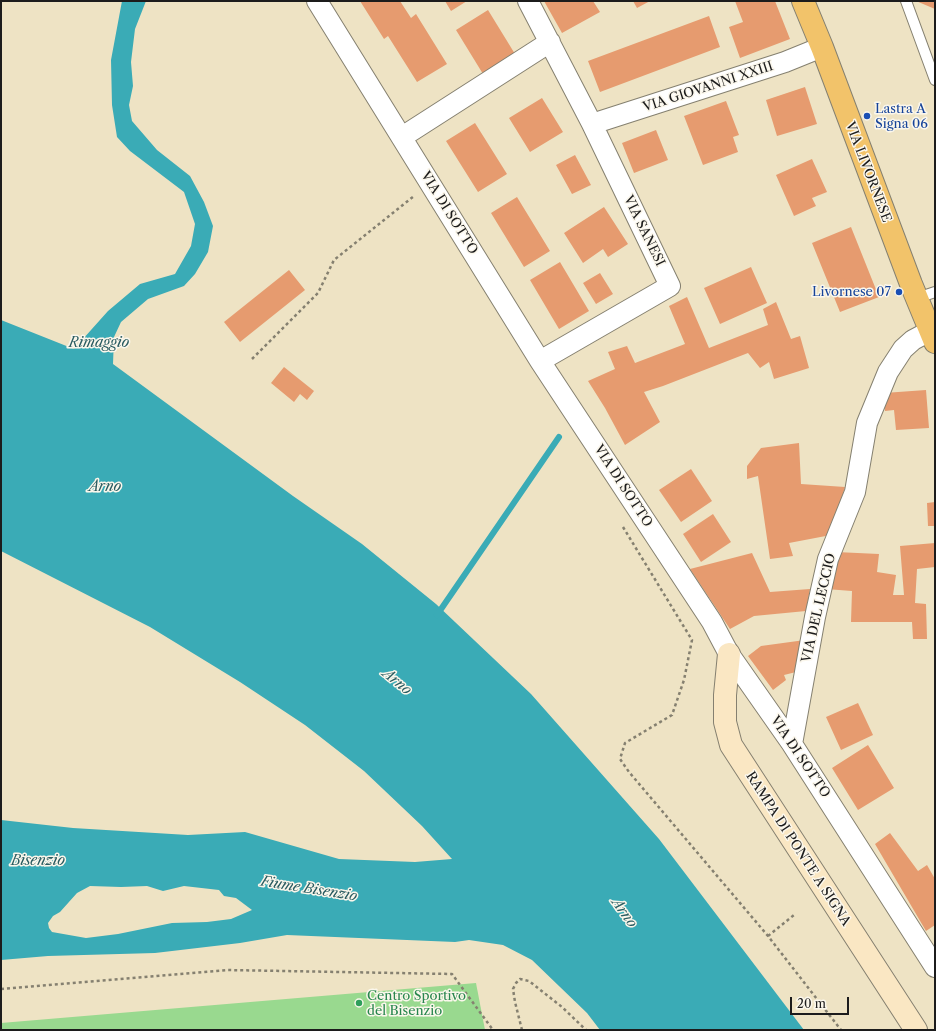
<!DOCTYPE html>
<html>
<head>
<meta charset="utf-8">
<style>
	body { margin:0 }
	#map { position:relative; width:936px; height:1031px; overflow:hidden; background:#eee3c4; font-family:"Libre Caslon Text",serif }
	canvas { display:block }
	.frame { position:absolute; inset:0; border:2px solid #1c1c1c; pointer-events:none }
	.scale { position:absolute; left:790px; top:997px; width:59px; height:18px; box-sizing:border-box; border:2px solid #1c1c1c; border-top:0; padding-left:5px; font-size:12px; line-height:14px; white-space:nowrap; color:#1c1c1c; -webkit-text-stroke:3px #fbf7ec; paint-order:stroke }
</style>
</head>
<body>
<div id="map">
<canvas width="936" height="1031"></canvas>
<div class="frame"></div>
<div class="scale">20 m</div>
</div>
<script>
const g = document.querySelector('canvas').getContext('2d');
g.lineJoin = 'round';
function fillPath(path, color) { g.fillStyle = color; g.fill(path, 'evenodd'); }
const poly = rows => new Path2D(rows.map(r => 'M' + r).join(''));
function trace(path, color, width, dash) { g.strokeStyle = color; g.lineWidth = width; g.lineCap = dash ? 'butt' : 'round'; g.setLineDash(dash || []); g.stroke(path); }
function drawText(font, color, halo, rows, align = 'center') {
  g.font = font + ' "Libre Caslon Text",serif'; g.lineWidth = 3; g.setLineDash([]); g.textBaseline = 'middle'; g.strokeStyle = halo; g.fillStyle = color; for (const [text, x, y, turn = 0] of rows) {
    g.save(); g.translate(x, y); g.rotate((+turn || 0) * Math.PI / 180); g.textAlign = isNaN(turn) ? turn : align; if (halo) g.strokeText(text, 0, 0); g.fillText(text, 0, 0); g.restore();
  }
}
const green = poly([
	[476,983,485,1030,1,1030,1,1023]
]);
const water = poly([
	[122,1,146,1,135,29,131,62,133,86,129,105,132,121,157,150,190,176,204,202,213,226,208,252,195,274,184,286,148,299,121,322,114,337,113,364,293,496,362,544,436,604,531,694,659,839,804,1030,600,1030,587,1013,532,960,503,945,469,940,455,942,287,935,240,943,155,953,48,956,1,960,1,820,73,828,188,835,245,832,339,859,415,862,452,859,422,826,364,771,305,725,240,682,150,627,1,551,1,320,74,349,108,311,140,284,175,274,191,246,195,224,184,192,130,151,117,137,112,105,111,60],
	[90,886,121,887,147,886,163,891,184,886,219,890,224,896,236,898,252,910,231,919,207,922,172,923,118,934,86,938,52,932,49,928,48,923,53,916,60,912,77,893]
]);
const stream = poly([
	[437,615,559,437]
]);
const building = poly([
	[360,1,400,1,411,18,416,14,447,64,417,82,388,36,384,39],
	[445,1,467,1,451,11],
	[544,1,593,1,600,12,562,33],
	[633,1,650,1,637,8],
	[735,1,775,1,790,39,740,58,729,27,743,22],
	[916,1,935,1,935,9],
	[488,10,515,54,483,74,456,30],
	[709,16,720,47,600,92,588,61],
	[805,87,817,124,777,136,766,100],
	[542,98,563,132,530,152,509,118],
	[726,101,739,135,733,137,738,152,703,165,684,116],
	[475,123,507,174,478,192,446,141],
	[656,130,668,160,634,173,622,143],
	[575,155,591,185,572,194,556,165],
	[812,159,827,192,812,198,816,206,794,216,776,175],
	[517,197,550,251,524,267,491,213],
	[604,207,628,244,608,257,603,249,583,263,564,233],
	[851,227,879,297,840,312,812,243],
	[560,262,589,311,559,329,530,280],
	[751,267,767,303,720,324,704,288],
	[289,270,305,290,240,342,224,322],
	[600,273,613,294,596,304,583,283],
	[687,297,709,348,768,325,763,309,776,302,791,339,800,336,809,368,774,379,769,362,760,368,748,353,663,386,644,392,660,422,625,445,605,408,588,381,615,369,608,352,627,346,635,363,685,344,669,306],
	[284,367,314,391,307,400,300,394,294,402,271,383],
	[926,390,929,428,896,430,894,410,885,411,884,393],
	[799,443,801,484,845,487,831,535,789,543,793,556,770,559,758,476,747,479,747,466,761,448],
	[691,469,712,501,681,522,659,490],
	[935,502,935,526,928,526,927,503],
	[713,514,731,542,701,562,683,534],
	[935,543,935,567,917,569,915,603,926,604,927,639,913,639,912,622,851,622,852,591,826,589,836,552,879,554,877,572,896,575,893,595,904,595,900,546],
	[752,553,770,592,810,589,806,611,754,616,730,629,690,569],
	[805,640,804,670,784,675,786,680,773,690,748,656,761,646],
	[858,703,873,735,841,750,826,717],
	[868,745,894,788,858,810,832,768],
	[890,833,918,871,927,865,935,879,935,925,926,931,875,844]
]);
const path = poly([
	[252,359,318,293,334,260,414,196],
	[623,527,692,640,684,680,672,715,625,743,620,759,629,772,768,936,841,1030],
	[768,936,794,915],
	[1,989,227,970,452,974,493,1030],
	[522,1030,515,1002,513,989,516,983,520,979,529,981,562,1007,586,1030]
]);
const lane = poly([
	[906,1,935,80],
	[917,298,935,292]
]);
const street = poly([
	[317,1,540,361,712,622,729,654,792,744,935,967],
	[528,1,592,124,670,286,540,361],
	[592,124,785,62,822,47],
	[402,137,550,42],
	[792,744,815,617,828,559,855,492,867,423,888,372,903,349,913,340,930,331]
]);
const secondary = poly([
	[729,654,725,695,725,722,731,745,916,1030]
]);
const primary = poly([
	[803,1,822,47,911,284,935,342]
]);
const markers = [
	[867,116,4,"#1a4fb4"],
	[899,292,4,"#1a4fb4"],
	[359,1003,4,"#2e9e5b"]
];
const streetNames = [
	["VIA GIOVANNI XXIII",708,87,-18],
	["VIA LIVORNESE",868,172,69],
	["VIA DI SOTTO",449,213,58],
	["VIA SANESI",644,231,64],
	["VIA DI SOTTO",623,486,57],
	["VIA DEL LECCIO",819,608,-77],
	["VIA DI SOTTO",800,757,56],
	["RAMPA DI PONTE A SIGNA",798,849,57]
];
const transitNames = [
	["Lastra A",875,109],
	["Signa 06",875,124],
	["Livornese 07",891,292,"right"]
];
const leisureNames = [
	["Centro Sportivo",367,996],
	["del Bisenzio",367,1011]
];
const waterNames = [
	["Rimaggio",99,343],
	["Arno",105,487],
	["Arno",397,682,39],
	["Bisenzio",38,861],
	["Fiume Bisenzio",309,889,9],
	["Arno",624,913,54]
];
fillPath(green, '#99d98f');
fillPath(water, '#3aabb6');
trace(stream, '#3aabb6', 6);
fillPath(building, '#e69b6f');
trace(lane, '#858070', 12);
trace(street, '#858070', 22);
trace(secondary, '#858070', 24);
trace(primary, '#858070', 24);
trace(path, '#858070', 2.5, [3, 3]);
trace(lane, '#fff', 10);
trace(street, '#fff', 20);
trace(secondary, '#fae7c3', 22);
trace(primary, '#f2c36a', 22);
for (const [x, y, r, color] of markers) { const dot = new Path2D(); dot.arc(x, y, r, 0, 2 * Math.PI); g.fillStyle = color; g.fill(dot); trace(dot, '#fbf7ec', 1.5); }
drawText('13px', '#1c1c1c', '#fbf7ec', streetNames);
drawText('13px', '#164399', '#fbf7ec', transitNames, 'left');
drawText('13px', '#27864d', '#fbf7ec', leisureNames, 'left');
drawText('italic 14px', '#2a5c61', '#fbf7ec', waterNames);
</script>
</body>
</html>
